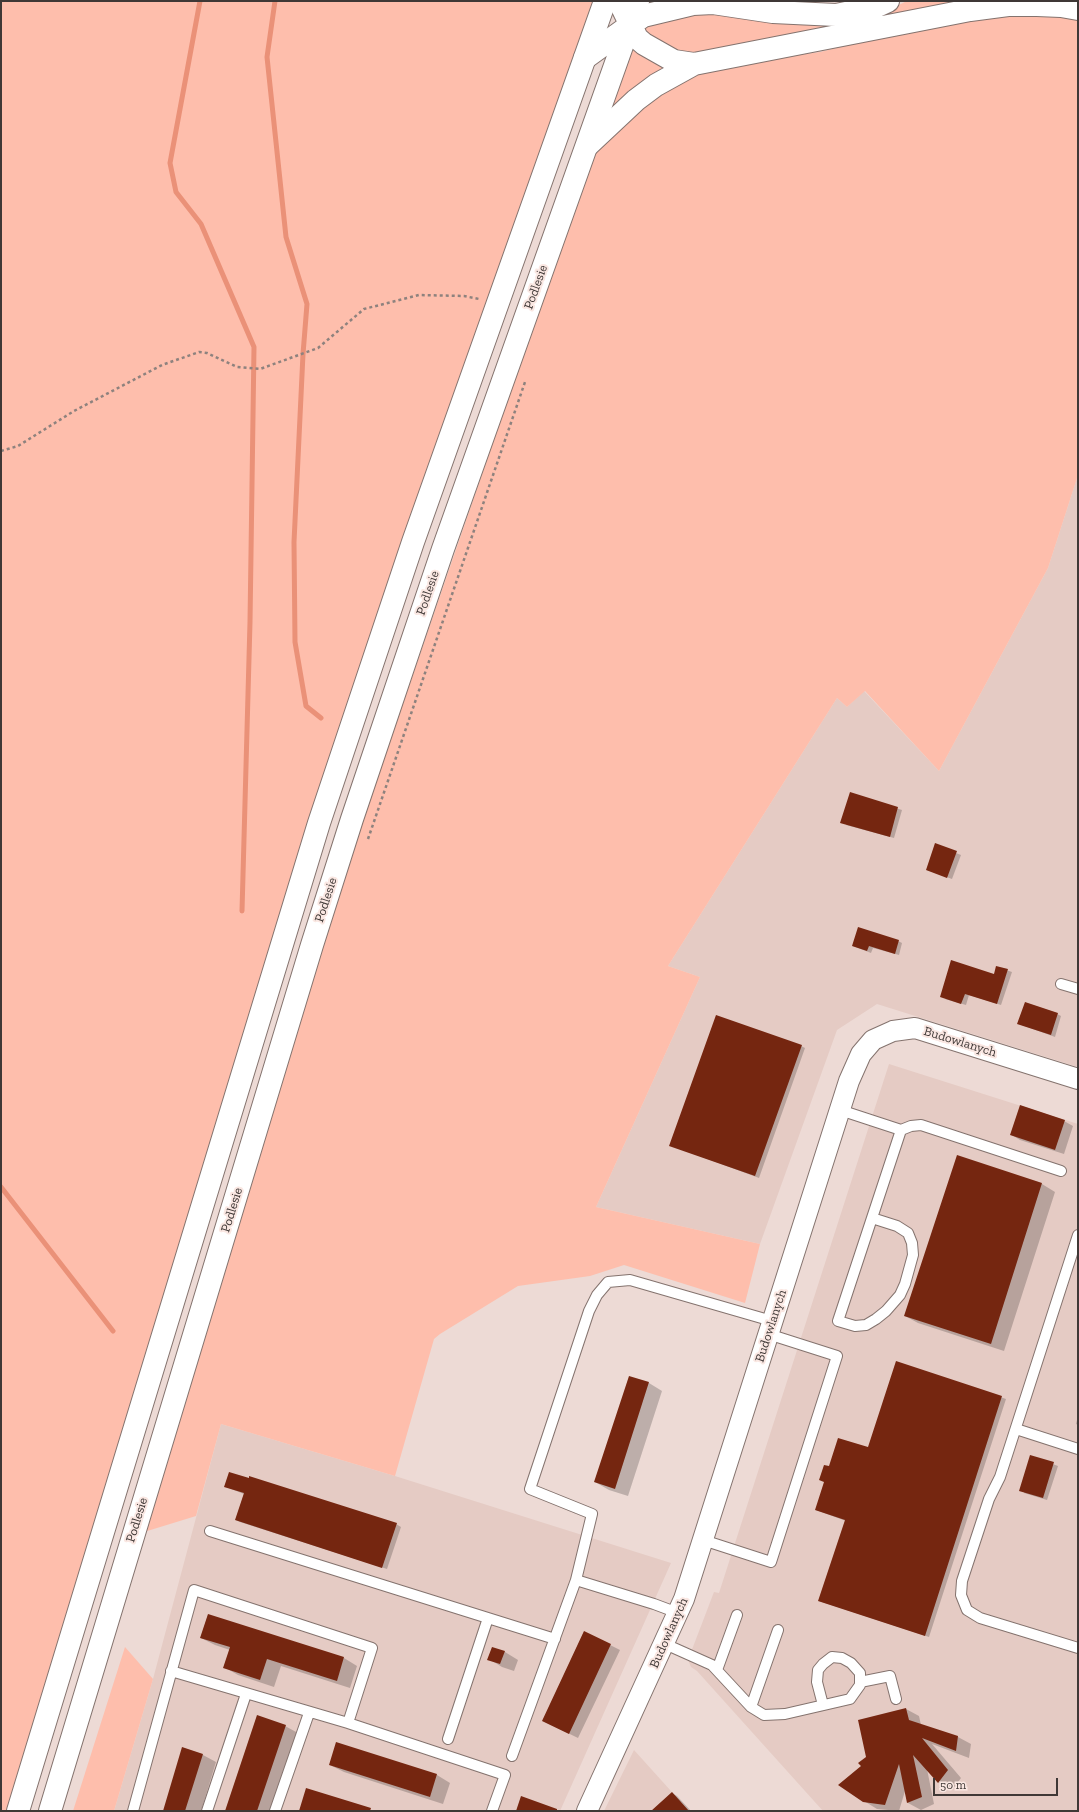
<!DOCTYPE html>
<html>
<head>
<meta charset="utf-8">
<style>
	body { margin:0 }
	#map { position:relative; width:1079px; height:1812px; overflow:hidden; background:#eddad5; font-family:"Zilla Slab",serif }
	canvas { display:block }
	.frame { position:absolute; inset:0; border:2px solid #3f3836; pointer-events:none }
	.scale { position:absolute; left:933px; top:1778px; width:125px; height:18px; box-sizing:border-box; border:2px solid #3f3836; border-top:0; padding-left:5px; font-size:12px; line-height:14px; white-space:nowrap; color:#3f3836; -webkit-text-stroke:3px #fae7e2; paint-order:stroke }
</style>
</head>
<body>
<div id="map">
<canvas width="1079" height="1812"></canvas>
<div class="frame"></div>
<div class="scale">50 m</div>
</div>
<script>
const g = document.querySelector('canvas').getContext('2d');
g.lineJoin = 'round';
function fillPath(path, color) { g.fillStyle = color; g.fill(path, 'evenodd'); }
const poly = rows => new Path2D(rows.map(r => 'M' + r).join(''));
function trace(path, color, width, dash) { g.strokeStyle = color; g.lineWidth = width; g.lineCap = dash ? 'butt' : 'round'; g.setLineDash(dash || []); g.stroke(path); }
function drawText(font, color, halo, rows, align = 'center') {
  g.font = font + ' "Zilla Slab",serif'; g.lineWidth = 4; g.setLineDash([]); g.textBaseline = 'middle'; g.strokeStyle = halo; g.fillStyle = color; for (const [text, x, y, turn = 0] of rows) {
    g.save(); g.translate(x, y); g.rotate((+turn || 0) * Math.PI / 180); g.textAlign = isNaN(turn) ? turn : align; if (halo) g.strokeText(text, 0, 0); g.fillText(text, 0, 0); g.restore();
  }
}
const built = poly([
	[1078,475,1078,1067,877,1004,837,1030,760,1244,596,1207,700,977,668,966,837,698,847,707,864,691,939,771,1048,568],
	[889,1064,1078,1124,1078,1811,823,1811,697,1671,691,1667,688,1660,714,1592,719,1593],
	[221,1424,395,1476,671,1563,560,1811,114,1811,153,1679],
	[634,1750,689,1811,604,1811]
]);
const green = poly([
	[1,1,595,1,9,1811,1,1811],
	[907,1,995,1,698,54,677,53,641,30,643,26,693,11,809,25,856,21,878,15],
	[1014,13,1078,18,1078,475,1048,568,939,771,865,691,847,707,837,698,668,966,700,977,596,1207,760,1244,745,1303,624,1265,590,1276,518,1286,440,1334,434,1339,395,1476,221,1424,196,1516,144,1532,200,1354,274,1103,355,843,587,169,602,143,649,97,701,71,740,63,820,52,906,31],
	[633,46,669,69,611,112],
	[125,1647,153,1679,114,1811,73,1811]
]);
const shadow = poly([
	[851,794,902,810,894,838,846,825],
	[936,845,961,855,952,879,927,870],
	[898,941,902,943,899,955,873,948,871,953,853,946],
	[997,967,1012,972,1001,1005,969,995,966,1005,945,999,994,975],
	[1057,1014,1061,1016,1055,1037,1019,1024],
	[801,1046,805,1048,759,1178,675,1147],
	[1064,1121,1073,1126,1064,1154,1020,1140,1012,1135],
	[958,1157,1042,1184,1055,1192,1004,1351,918,1323,905,1316],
	[897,1362,1006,1399,929,1637,819,1601,846,1521,816,1510,829,1467,869,1448],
	[630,1377,649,1383,662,1391,628,1496,609,1490,595,1482],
	[1078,1416,1078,1425,1076,1424],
	[1031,1456,1058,1466,1047,1500,1024,1493],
	[226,1487,396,1524,401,1527,387,1569,240,1522,236,1520,244,1494],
	[208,1615,344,1658,357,1666,350,1688,281,1666,274,1687,238,1675,224,1667,230,1650,215,1645,201,1638],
	[584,1632,620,1650,578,1738,543,1721],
	[492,1648,505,1652,518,1660,514,1671,502,1667,489,1659],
	[906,1709,919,1716,921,1725,958,1737,971,1744,969,1758,932,1744,961,1778,952,1790,939,1783,927,1769,934,1804,921,1810,908,1803,905,1791,899,1811,877,1809,864,1801,862,1766],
	[285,1726,298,1733,273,1811,226,1811],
	[183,1749,203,1755,216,1762,201,1811,164,1811],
	[330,1765,437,1775,450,1783,443,1804,344,1772],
	[672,1793,677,1796,691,1811,654,1811]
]);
const stream = poly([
	[200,1,170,163,176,192,201,224,254,347,250,622,242,911],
	[275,1,267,57,286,237,307,304,303,354,294,542,295,642,306,706,321,718],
	[1,1187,113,1331]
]);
const building = poly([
	[850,792,898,807,890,837,840,823],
	[935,843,957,851,947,878,926,870],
	[858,927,899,940,895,954,869,946,867,951,852,946],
	[951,960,994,974,996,966,1008,969,997,1004,965,994,961,1004,940,997],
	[1025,1002,1058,1013,1051,1035,1017,1024],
	[716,1015,802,1045,755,1176,669,1146],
	[1020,1105,1065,1120,1055,1150,1010,1135],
	[957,1155,1042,1183,991,1344,904,1316],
	[896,1361,1002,1396,925,1636,818,1601,845,1520,815,1510,824,1482,819,1480,824,1465,829,1466,838,1438,868,1447],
	[629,1376,649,1382,615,1489,594,1482],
	[1030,1455,1054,1462,1043,1498,1019,1491],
	[229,1472,249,1478,249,1476,397,1523,382,1568,235,1520,244,1493,224,1487],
	[208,1614,344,1657,337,1681,267,1659,260,1680,223,1668,230,1647,200,1638],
	[584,1631,611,1644,569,1734,542,1721],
	[492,1647,505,1651,500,1664,487,1660],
	[906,1708,909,1720,958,1736,956,1751,922,1738,948,1770,938,1783,913,1755,922,1797,907,1803,899,1764,885,1805,863,1802,838,1785,861,1766,858,1763,866,1757,858,1720],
	[257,1715,286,1725,257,1811,225,1811],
	[336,1742,437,1774,430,1797,329,1765],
	[182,1747,203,1754,185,1811,163,1811],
	[306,1788,371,1808,370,1811,299,1811],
	[672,1792,689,1811,651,1811],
	[521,1796,557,1809,557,1811,516,1811]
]);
const path = poly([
	[1,451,18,446,74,411,162,365,199,352,207,353,237,367,260,369,318,348,364,309,419,295,464,296,479,299],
	[368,839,525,382]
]);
const lane = poly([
	[1061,984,1078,989],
	[840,1110,901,1130],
	[872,1218,897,1226,908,1233,912,1243,913,1255,905,1284,900,1295,886,1311,876,1319,866,1325,855,1326,838,1321,901,1130,911,1126,921,1125,1061,1171],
	[1078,1235,1000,1477,989,1499,962,1581,961,1595,967,1610,980,1618,1078,1648],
	[1016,1429,1078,1449],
	[210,1531,555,1639],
	[703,1540,771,1562,837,1356,768,1334],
	[576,1580,592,1514,530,1489,589,1311,597,1295,608,1282,630,1280,772,1321],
	[665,1644,712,1665,751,1707,764,1715,785,1714,850,1699,860,1685,860,1673,851,1663,842,1658,832,1657,823,1664,818,1670,817,1682,823,1705],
	[717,1670,737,1615],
	[171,1671,348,1723,505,1775,492,1811],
	[860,1682,890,1676,896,1699],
	[751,1707,778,1630],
	[448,1739,488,1618],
	[512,1756,576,1580,654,1604,678,1613],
	[133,1811,194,1590,372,1648,348,1723],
	[207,1811,246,1694],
	[275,1811,309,1713]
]);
const street = poly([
	[587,1811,684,1599,849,1081,861,1054,873,1040,893,1031,915,1028,1078,1079]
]);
const secondary = poly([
	[18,1811,319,823,413,542,605,1],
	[50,1811,312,945,352,819,443,549,638,1]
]);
const highway = poly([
	[619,1,637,38,644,44,674,61,694,64,970,10,1008,5,1037,5,1061,6,1078,9],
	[585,58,643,16,693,4,713,3,773,12,836,15,875,7,888,1],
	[588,145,636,100,656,85,694,64]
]);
const streetNames = [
	["Podlesie",536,287,-70],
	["Podlesie",428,593,-71],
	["Podlesie",326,900,-72],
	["Budowlanych",960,1042,17],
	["Podlesie",232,1210,-73],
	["Budowlanych",771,1326,-72],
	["Podlesie",137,1520,-73],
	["Budowlanych",669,1633,-66]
];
fillPath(built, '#e5cbc4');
fillPath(green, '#febeac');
fillPath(shadow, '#0003');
trace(stream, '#ea9178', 5);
fillPath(building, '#752610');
trace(lane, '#84736e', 12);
trace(street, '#84736e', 22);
trace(secondary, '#84736e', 24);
trace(highway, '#84736e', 24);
trace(path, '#8e827e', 2.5, [3, 3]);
trace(lane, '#fff', 10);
trace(street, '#fff', 20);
trace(secondary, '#fff', 22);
trace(highway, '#fff', 22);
drawText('13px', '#3f3836', '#fae7e2', streetNames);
</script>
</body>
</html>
